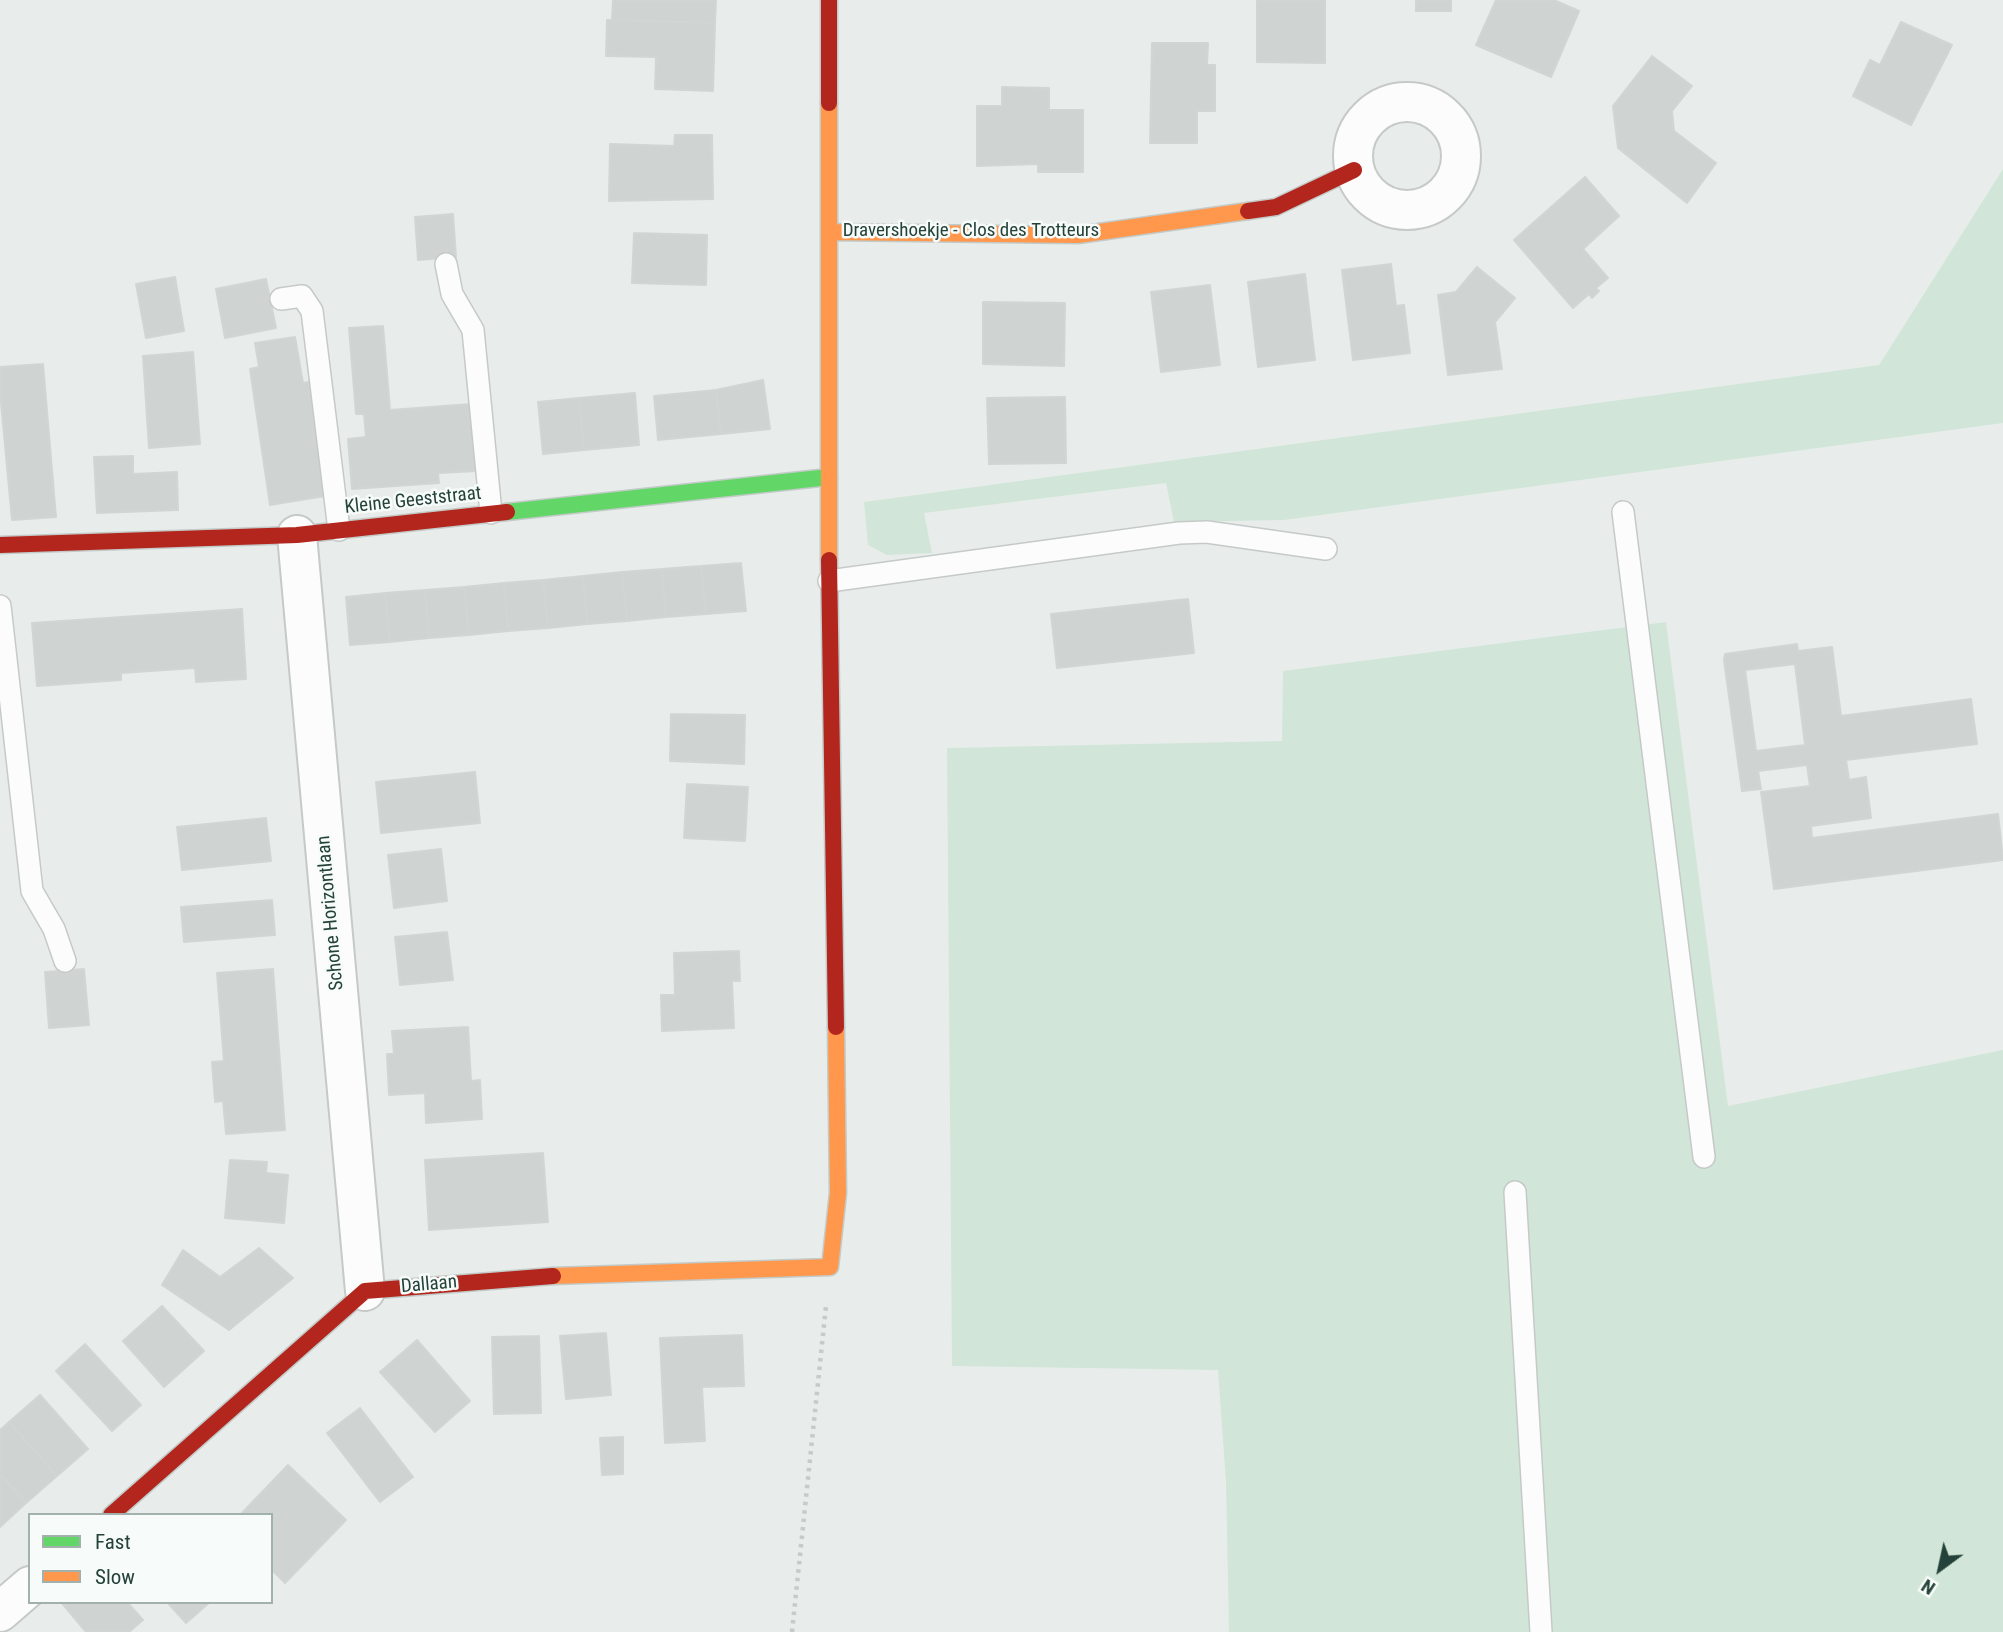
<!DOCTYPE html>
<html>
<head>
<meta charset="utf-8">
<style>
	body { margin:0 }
	#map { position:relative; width:2003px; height:1632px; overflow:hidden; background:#e8edeb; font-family:"Roboto Condensed",sans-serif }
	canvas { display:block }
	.legend { position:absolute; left:28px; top:1513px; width:245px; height:91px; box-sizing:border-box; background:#f7fbf9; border:2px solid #a3b1ad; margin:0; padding:9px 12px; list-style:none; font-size:21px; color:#24423a }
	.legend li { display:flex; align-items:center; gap:14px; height:35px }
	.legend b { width:35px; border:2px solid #a3b1ad }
	.north { position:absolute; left:1905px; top:1534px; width:70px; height:70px; -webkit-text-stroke:5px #f7fbf9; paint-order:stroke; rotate:213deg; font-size:19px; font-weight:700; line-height:28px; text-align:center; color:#24423a }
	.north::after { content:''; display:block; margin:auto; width:24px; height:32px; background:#24423a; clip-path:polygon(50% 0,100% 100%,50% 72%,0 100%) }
</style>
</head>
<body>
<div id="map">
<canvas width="2003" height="1632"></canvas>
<ul class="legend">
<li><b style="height:9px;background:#63d668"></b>Fast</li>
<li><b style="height:9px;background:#ff974d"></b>Slow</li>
</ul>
<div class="north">N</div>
</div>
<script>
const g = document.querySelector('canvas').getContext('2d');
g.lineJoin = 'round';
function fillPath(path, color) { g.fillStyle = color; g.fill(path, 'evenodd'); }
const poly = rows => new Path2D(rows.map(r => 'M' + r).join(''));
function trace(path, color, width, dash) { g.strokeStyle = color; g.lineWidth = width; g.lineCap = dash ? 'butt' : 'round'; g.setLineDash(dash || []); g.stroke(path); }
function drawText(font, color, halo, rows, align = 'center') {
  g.font = font + ' "Roboto Condensed",sans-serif'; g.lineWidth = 5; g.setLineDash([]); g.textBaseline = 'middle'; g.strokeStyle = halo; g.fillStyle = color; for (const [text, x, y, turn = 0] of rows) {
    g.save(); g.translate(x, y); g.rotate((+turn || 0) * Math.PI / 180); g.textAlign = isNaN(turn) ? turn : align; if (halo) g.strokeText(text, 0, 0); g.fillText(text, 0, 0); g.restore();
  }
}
const green = poly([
	[2003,169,2003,423,1284,520,1174,522,1166,483,924,513,932,553,887,555,868,545,864,502,1879,365],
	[1666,622,1728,1106,2003,1050,2003,1632,1229,1632,1226,1482,1218,1370,952,1366,947,748,1282,741,1283,671]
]);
const building = poly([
	[613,0,716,0,715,23,612,20,613,0],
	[1257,0,1325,0,1325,63,1257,62,1257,0],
	[1416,0,1451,0,1451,11,1416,11,1416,0],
	[1496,0,1554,0,1579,11,1551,77,1476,45,1496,0],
	[607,20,715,23,713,91,655,89,656,57,606,56,607,20],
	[1901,22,1952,45,1911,125,1853,96,1870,60,1880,65,1901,22],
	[1152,43,1208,43,1207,65,1215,65,1215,111,1197,111,1197,143,1150,143,1152,43],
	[1652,56,1692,86,1672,111,1674,131,1716,163,1687,203,1618,148,1613,106,1652,56],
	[1002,87,1049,88,1049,110,1083,110,1083,172,1038,172,1038,164,977,166,977,106,1002,106,1002,87],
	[675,135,712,135,713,199,609,201,610,144,674,146,675,135],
	[1585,177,1619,216,1583,249,1608,278,1596,288,1599,291,1592,298,1589,294,1573,308,1514,240,1585,177],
	[453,214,456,257,418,260,415,217,453,214],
	[634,233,707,235,706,285,632,283,634,233],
	[1391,264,1396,306,1404,305,1410,353,1353,360,1342,270,1391,264],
	[1477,267,1515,298,1495,322,1502,369,1448,375,1438,295,1456,292,1477,267],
	[1305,274,1315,360,1258,367,1248,282,1305,274],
	[175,277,184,331,146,338,136,284,175,277],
	[266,279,276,328,225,338,216,289,266,279],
	[1210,285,1220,365,1161,372,1151,292,1210,285],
	[983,302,1065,303,1064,366,983,364,983,302],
	[383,326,390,410,471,404,477,471,438,473,439,483,352,489,348,439,366,437,364,414,356,414,349,328,383,326],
	[295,337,303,383,309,382,325,496,270,505,250,369,259,367,255,343,295,337],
	[193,352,200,444,149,448,143,356,193,352],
	[43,364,56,517,12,520,0,392,0,367,43,364],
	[763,380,770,429,721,434,716,390,763,380],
	[716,390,721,434,658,440,654,396,716,390],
	[635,393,639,445,584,450,579,398,635,393],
	[1065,397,1066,463,989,464,987,398,1065,397],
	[579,398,584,450,543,454,538,402,579,398],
	[133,456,133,474,177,472,178,510,97,513,94,457,133,456],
	[741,563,746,611,706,614,701,566,741,563],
	[701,566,706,614,666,617,662,569,701,566],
	[662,569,666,617,627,621,622,572,662,569],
	[622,572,627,621,587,624,583,576,622,572],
	[583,576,587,624,548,628,543,580,583,576],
	[543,580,548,628,508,631,504,583,543,580],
	[504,583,508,631,469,635,464,587,504,583],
	[464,587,469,635,429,638,425,590,464,587],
	[425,590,429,638,390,642,385,593,425,590],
	[385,593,390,642,350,645,346,597,385,593],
	[1188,599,1194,653,1057,668,1051,614,1188,599],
	[242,609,246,679,196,682,195,668,121,673,121,680,37,686,32,623,242,609],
	[1797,644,1798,651,1832,647,1841,716,1971,699,1977,744,1846,760,1849,780,1866,777,1871,818,1811,826,1812,838,1998,814,2003,860,1774,889,1761,792,1810,786,1807,765,1758,771,1761,789,1742,791,1724,660,1725,654,1797,644],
	[1795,664,1805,745,1756,751,1745,670,1795,664],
	[671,714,745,715,744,764,670,761,671,714],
	[475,772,480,823,381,833,376,782,475,772],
	[687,784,748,787,745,841,684,838,687,784],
	[266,818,271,861,182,870,177,827,266,818],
	[441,849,447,901,394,908,388,855,441,849],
	[272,900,275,935,184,942,181,907,272,900],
	[447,932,453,980,400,985,395,937,447,932],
	[739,951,740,981,732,981,734,1028,662,1031,661,995,675,995,674,953,739,951],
	[84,969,89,1025,49,1028,45,972,84,969],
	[273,969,285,1130,226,1134,223,1101,215,1102,212,1062,224,1061,217,973,273,969],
	[468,1027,471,1081,480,1080,482,1119,426,1123,425,1093,389,1095,387,1054,394,1054,392,1031,468,1027],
	[543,1153,548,1222,429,1230,425,1160,543,1153],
	[230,1160,267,1162,266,1173,288,1175,284,1223,225,1218,230,1160],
	[259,1248,293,1278,229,1330,162,1285,183,1250,220,1277,259,1248],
	[162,1306,204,1351,164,1387,123,1341,162,1306],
	[606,1333,611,1395,566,1399,560,1336,606,1333],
	[742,1335,744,1386,702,1387,705,1441,665,1443,660,1338,742,1335],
	[539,1336,541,1413,494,1414,492,1337,539,1336],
	[417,1340,470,1401,435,1432,380,1372,417,1340],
	[85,1344,141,1405,112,1431,56,1371,85,1344],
	[40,1395,88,1449,57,1476,9,1422,40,1395],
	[360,1408,413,1477,380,1502,327,1433,360,1408],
	[9,1422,57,1476,26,1503,0,1474,0,1430,9,1422],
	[623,1437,623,1474,602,1475,600,1438,623,1437],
	[288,1465,346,1520,285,1583,271,1569,271,1515,240,1515,288,1465],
	[0,1474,26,1503,0,1527,0,1474],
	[61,1602,127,1602,143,1620,129,1632,86,1632,61,1602],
	[167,1602,210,1602,186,1623,167,1602]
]);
const path = poly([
	[792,1632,826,1306]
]);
const lane = poly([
	[446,264,452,294,473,330,491,513],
	[281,299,302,296,312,311,339,530],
	[1623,512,1704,1157],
	[829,581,1179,533,1207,532,1326,549],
	[0,606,32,891,54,929,65,961],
	[1515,1192,1541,1632]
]);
const street = poly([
	'1353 156a54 54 0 1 1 108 0a54 54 0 1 1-108 0Z',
	[297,535,365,1291],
	[0,1612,30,1586]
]);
const fast = poly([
	[507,512,829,477]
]);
const slow = poly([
	[829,103,829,560],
	[829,232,1078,235,1248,211],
	[553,1276,830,1267,838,1193,836,1027]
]);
const jam = poly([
	[829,0,829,103],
	[1248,211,1276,207,1354,170],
	[0,545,297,535,507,512],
	[829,560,836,1027],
	[111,1515,365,1291,553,1276]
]);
const streetNames = [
	["Dravershoekje - Clos des Trotteurs",971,231],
	["Kleine Geeststraat",413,501,-6],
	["Schone Horizontlaan",331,913,-95],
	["Dallaan",429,1285,-5]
];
fillPath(green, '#d1e6d8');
fillPath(building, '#cfd4d2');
trace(building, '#d1d6d4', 2);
trace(lane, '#c5cac8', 24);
trace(street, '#c5cac8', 42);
trace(fast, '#c3cbc8', 19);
trace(slow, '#c3cbc8', 19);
trace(jam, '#c3cbc8', 19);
trace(path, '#c3ccca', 4.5, [3.5, 5]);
trace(lane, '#fcfcfc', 21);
trace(street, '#fcfcfc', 38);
trace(fast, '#63d668', 16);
trace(slow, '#ff974d', 16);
trace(jam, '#b3261e', 16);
drawText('19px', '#24423a', '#f7fbf9', streetNames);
</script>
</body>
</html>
